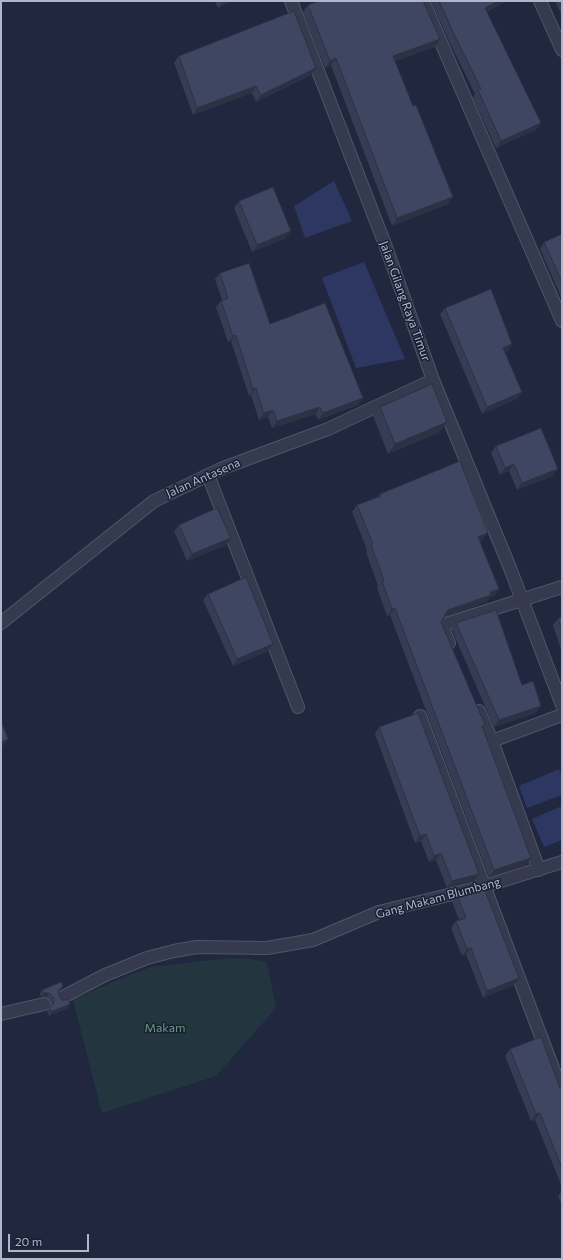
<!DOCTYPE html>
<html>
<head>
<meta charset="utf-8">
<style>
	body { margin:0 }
	#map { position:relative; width:563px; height:1260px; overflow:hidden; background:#21273f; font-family:Commissioner,sans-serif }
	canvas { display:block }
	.frame { position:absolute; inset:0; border:2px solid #b1b5ca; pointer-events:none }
	.scale { position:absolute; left:8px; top:1234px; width:81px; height:18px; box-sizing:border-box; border:2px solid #b1b5ca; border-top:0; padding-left:5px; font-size:12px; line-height:14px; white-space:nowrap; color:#b1b5ca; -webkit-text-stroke:3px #1a1f34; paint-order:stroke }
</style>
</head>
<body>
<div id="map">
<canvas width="563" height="1260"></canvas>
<div class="frame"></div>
<div class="scale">20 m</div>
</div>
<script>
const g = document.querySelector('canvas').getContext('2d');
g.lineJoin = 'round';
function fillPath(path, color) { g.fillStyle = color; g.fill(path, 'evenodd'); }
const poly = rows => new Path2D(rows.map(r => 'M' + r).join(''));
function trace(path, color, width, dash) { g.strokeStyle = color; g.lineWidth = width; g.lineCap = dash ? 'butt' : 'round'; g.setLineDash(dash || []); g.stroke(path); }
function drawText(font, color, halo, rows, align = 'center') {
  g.font = font + ' Commissioner,sans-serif'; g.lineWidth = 3; g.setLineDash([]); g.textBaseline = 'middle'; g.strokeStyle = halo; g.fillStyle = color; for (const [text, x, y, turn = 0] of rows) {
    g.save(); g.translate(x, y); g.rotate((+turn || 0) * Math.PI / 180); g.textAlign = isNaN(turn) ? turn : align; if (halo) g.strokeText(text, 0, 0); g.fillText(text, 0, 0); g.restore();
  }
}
const green = poly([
	[230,958,250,959,267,962,276,1008,216,1076,102,1113,73,1000,117,980,151,967]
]);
const water = poly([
	[334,181,352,221,305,238,294,206],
	[364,262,405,359,356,368,322,278],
	[559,769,562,778,562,795,527,808,519,786],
	[562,806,562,840,544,847,532,819]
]);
const minor = poly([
	[291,1,386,247,433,380,510,568,562,705],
	[423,1,562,321],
	[540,1,562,50],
	[208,475,298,707],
	[1,623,154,501,223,468,328,429,433,380],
	[449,643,443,629,446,624,562,587],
	[479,711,492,741,539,870],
	[420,716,562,1092],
	[492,741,562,715],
	[63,997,105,975,147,958,174,951,197,947,267,948,313,940,379,912,485,886,562,862],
	[1,1014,44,1004]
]);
const wall = poly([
	[215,1,232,1,218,8],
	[431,1,506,1,487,12,536,130,496,148,473,98,475,94,449,41],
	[555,1,562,1,562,16],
	[308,5,435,47,395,61,448,204,392,226,331,65,325,68,303,12],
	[179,56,316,68,311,75,256,102,252,93,193,115,174,63],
	[239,201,286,238,252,252,234,208],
	[562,234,562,299,540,249,544,242],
	[220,273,270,324,358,405,318,420,316,414,272,428,268,417,259,420,251,395,249,396,231,341,228,342,216,307,221,301,222,300,215,279],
	[445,308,512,344,508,351,505,352,522,392,517,399,482,414,440,314],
	[380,407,440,432,388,454,373,416],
	[496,446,553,476,517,490,509,471,500,475,491,453],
	[380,494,482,540,480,541,499,589,494,596,490,597,486,602,444,617,441,622,483,728,531,858,525,866,489,877,390,615,387,616,377,588,378,586,366,552,367,550,352,512,357,505,377,497],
	[179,525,226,545,187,561,174,531],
	[208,594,268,651,233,666,203,600],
	[562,617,562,652,553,625,558,619],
	[456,623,522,685,536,713,494,727,452,630],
	[379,727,474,881,447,888,436,860,429,862,421,841,415,843,375,734],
	[457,895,514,985,483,998,466,954,462,956,451,928,456,921,459,920,452,902],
	[42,990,60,990,59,991,59,996,68,1008,49,1016,47,1011,51,1005,51,1002,47,997,41,997,40,993],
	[510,1049,562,1089,562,1187,535,1120,531,1121,505,1056],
	[562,1191,562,1205,558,1196]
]);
const shadedWall = poly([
	[223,1,232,1,218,8],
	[498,1,506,1,480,15,485,8],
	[440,39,435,47,388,64,393,56],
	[336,58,331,65,325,68,330,61],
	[316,68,311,75,256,102,261,95],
	[256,86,252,93,193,115,197,108],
	[541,123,536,130,496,148,501,141],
	[453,197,448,204,392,226,397,218],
	[291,231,286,238,252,252,257,245],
	[236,335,231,341,228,342,233,336],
	[512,344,508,351,498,354,503,348],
	[256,388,251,395,249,396,253,389],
	[522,392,517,399,482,414,487,407],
	[363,398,358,405,318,420,323,413],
	[320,407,316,414,272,428,277,421],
	[273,410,268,417,259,420,264,413],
	[447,422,440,432,388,454,395,444],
	[514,464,509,471,500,475,505,468],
	[558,469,553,476,517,490,522,483],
	[488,533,482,540,473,544,478,537],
	[231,538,226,545,187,561,192,554],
	[499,589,494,596,490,597,486,602,443,617,448,610],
	[395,608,390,615,387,616,392,609],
	[273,644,268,651,233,666,237,659],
	[541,706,536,713,494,727,499,720],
	[8,739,4,745,1,746,1,742],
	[426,834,421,841,415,843,420,836],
	[441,853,436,860,429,862,434,856],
	[531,858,525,866,489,877,494,870],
	[479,874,474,881,447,888,452,881],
	[471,948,466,954,462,956,467,949],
	[519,978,514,985,483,998,487,991],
	[44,993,49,993,47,997,41,997],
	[70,1004,68,1008,49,1016,51,1012],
	[540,1113,535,1120,531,1121,536,1114]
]);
const building = poly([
	[319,1,423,1,440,39,393,56,413,106,416,105,453,197,397,218,336,58,330,61,308,5,319,1],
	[439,1,498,1,485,8,541,123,501,141,478,90,481,89,454,34,439,1],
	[294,11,316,68,261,95,256,86,197,108,179,56,294,11],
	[273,187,291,231,257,245,239,201,273,187],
	[562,234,562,282,544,242,562,234],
	[249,263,270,324,325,303,363,398,323,413,320,407,277,421,273,410,264,413,256,388,253,389,236,335,233,336,221,301,228,298,220,273,249,263],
	[491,289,512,344,503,348,522,392,487,407,445,308,491,289],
	[432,384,447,422,395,444,380,407,432,384],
	[541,428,558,469,522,483,514,464,505,468,496,446,541,428],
	[460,461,488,533,478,537,499,589,490,592,491,595,448,610,441,622,485,725,482,726,531,858,494,870,395,608,392,609,382,581,384,580,371,545,373,544,357,505,381,496,380,494,460,461],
	[217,508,231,538,192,554,179,525,217,508],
	[246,577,273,644,237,659,208,594,246,577],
	[496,610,522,685,533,681,541,706,499,720,456,623,496,610],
	[562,617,562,631,558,619,562,617],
	[418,713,479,874,452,881,441,853,434,856,426,834,420,836,379,727,418,713],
	[1,721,8,739,1,742,1,721],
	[484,888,519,978,487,991,471,948,467,949,456,921,466,918,457,895,484,888],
	[61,982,63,986,59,990,59,996,62,1000,69,1000,70,1004,51,1012,49,1007,54,1003,54,998,49,993,44,993,42,990,61,982],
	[541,1037,560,1088,562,1089,562,1168,540,1113,536,1114,510,1049,541,1037]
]);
const streetNames = [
	["Jalan Gilang Raya Timur",405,301,70],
	["Jalan Antasena",203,478,-24],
	["Gang Makam Blumbang",438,898,-15]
];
const parkNames = [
	["Makam",165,1028]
];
fillPath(green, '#233640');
fillPath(water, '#2e3762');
trace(minor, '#50556a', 14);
trace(minor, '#353a4f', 12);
fillPath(wall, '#363c53');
fillPath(shadedWall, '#2c3144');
fillPath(building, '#3f4661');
trace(building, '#2c3144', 1);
drawText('12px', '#b1b5ca', '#1a1f34', streetNames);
drawText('12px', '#669d80', '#1a1f34', parkNames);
</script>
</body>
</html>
